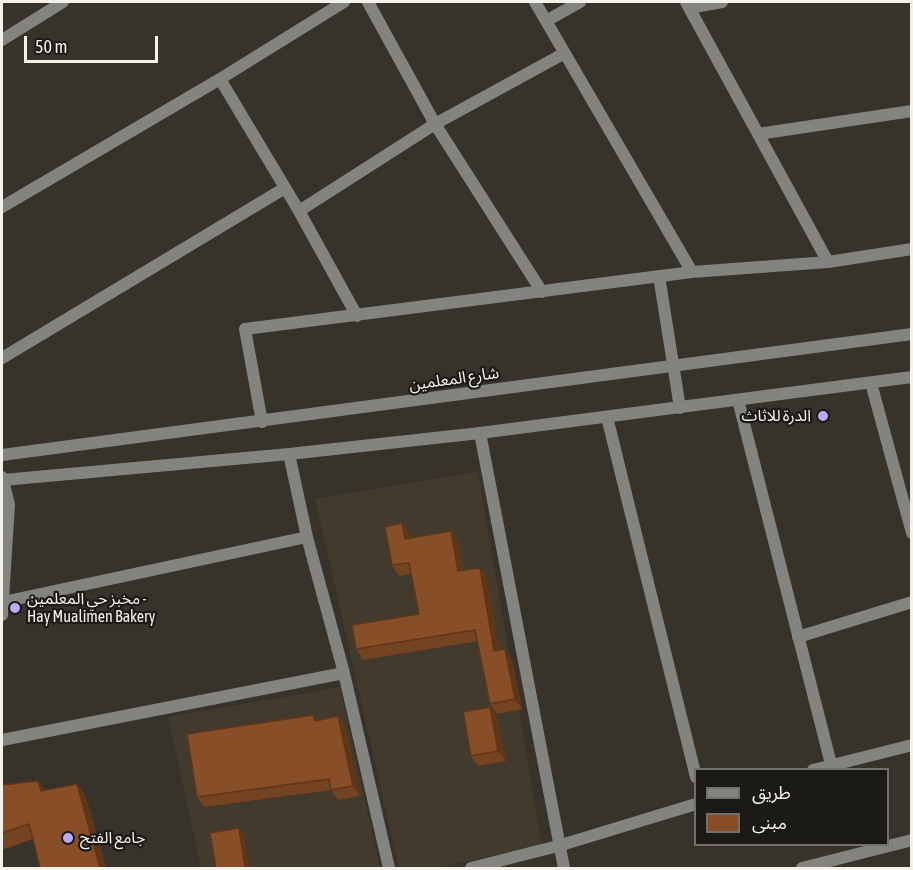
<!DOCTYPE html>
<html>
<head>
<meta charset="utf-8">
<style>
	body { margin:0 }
	#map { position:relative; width:913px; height:870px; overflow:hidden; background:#37322a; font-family:"Asap Condensed","Noto Sans Arabic",sans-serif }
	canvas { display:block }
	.frame { position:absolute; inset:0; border:3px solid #f4f1eb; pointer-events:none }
	.legend { position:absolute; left:694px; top:768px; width:195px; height:78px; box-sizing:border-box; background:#1c1a17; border:2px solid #72706c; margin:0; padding:8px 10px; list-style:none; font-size:18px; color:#f4f1eb }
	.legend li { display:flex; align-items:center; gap:12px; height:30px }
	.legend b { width:30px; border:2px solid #72706c }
	.scale { position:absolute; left:24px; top:36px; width:134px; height:27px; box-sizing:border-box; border:3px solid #f4f1eb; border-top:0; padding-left:8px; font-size:18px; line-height:21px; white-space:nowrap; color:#f4f1eb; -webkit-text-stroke:4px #1c1a17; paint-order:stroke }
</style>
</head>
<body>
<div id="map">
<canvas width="913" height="870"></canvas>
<div class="frame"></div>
<ul class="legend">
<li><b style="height:8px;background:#83837f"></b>طريق</li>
<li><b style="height:16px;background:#874e27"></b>مبنى</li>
</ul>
<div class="scale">50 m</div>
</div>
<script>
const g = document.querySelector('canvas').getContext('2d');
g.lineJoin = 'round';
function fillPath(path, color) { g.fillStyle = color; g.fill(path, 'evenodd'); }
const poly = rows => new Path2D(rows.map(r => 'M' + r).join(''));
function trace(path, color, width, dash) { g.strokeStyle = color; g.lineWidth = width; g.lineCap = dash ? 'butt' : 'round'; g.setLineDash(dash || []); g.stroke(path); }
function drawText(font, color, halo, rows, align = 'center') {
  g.font = font + ' "Asap Condensed","Noto Sans Arabic",sans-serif'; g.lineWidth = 4.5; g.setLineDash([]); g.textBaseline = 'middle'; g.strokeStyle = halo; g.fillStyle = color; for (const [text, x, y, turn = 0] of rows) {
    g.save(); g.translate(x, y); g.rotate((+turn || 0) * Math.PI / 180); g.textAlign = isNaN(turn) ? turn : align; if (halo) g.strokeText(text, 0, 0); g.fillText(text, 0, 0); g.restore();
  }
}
const built = poly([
	[478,471,542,845,438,868,399,868,315,499],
	[340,687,380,868,201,868,168,717]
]);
const minor = poly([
	[368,2,435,124,542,292],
	[535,2,692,272],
	[686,2,828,262],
	[689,8,722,2],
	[546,21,580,2],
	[2,40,63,2],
	[220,79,299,211,357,316],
	[758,134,912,111],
	[2,207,220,79,344,2],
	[299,211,435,124,563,54],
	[659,276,680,408],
	[2,358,285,188],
	[871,383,912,533],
	[738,400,831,764],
	[607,417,696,777],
	[262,422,245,329,692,272,828,262,912,249],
	[480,433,564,868],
	[289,454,307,537,344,673,389,868],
	[3,602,307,537],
	[798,637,912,602],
	[2,740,344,673],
	[813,770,912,745],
	[471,868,558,846,696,804],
	[802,868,912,840]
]);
const tertiary = poly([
	[2,455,912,334],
	[2,477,9,504,2,615],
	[3,480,289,454,480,433,912,377]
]);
const wall = poly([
	[402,523,409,534,410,538,451,531,458,541,463,571,480,568,487,578,499,650,512,660,522,709,497,714,490,704,478,641,363,660,356,649,419,614,411,574,399,576,392,565],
	[490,707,497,717,506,761,478,766,471,756],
	[338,716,345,726,360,796,338,800,331,790,204,807,197,797,317,720],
	[38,781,45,791,77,784,86,797,106,868,34,868,40,867,33,839,2,850,2,785]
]);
const shadedWall = poly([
	[402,523,409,534,412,549,405,539],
	[451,531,458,541,465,582,458,571],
	[480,568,487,578,501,662,494,651],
	[505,649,512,660,522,709,515,699],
	[490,707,497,717,506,761,498,751],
	[338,716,345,726,360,796,353,786],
	[38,781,47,794,41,791],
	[77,784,86,797,106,868,100,868],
	[239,828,244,835,249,868,245,868]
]);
const building = poly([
	[402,523,405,539,451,531,458,571,480,568,494,651,505,649,515,699,490,704,475,630,356,649,352,625,419,614,409,563,392,565,385,527,402,523],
	[490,707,498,751,471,756,463,712,490,707],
	[313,715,315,721,338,716,353,786,331,790,329,779,197,797,187,734,313,715],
	[38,781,41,791,77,784,100,868,34,868,40,867,29,824,2,833,2,785,38,781],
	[239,828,245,868,216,868,210,833,239,828]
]);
const markers = [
	[823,416,6,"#bbaaf6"],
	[15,608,6,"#bbaaf6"],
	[68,838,6,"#bbaaf6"]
];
const streetNames = [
	["شارع المعلمين",454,379,-8]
];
const poiNames = [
	["الدرة للاثاث",811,416,"right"],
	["مخبز حي المعلمين -",27,599],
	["Hay Mualimen Bakery",27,617],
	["جامع الفتح",80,838]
];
fillPath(built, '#423a2c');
trace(minor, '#83837f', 12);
trace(tertiary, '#83837f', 12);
fillPath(wall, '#744322');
fillPath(shadedWall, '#5e371b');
fillPath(building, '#874e27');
trace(building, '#5e371b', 1.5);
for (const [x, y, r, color] of markers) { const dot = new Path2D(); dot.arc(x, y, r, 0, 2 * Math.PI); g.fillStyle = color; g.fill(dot); trace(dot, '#1c1a17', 2); }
drawText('16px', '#f4f1eb', '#1c1a17', streetNames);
drawText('16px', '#f4f1eb', '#1c1a17', poiNames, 'left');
</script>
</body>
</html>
